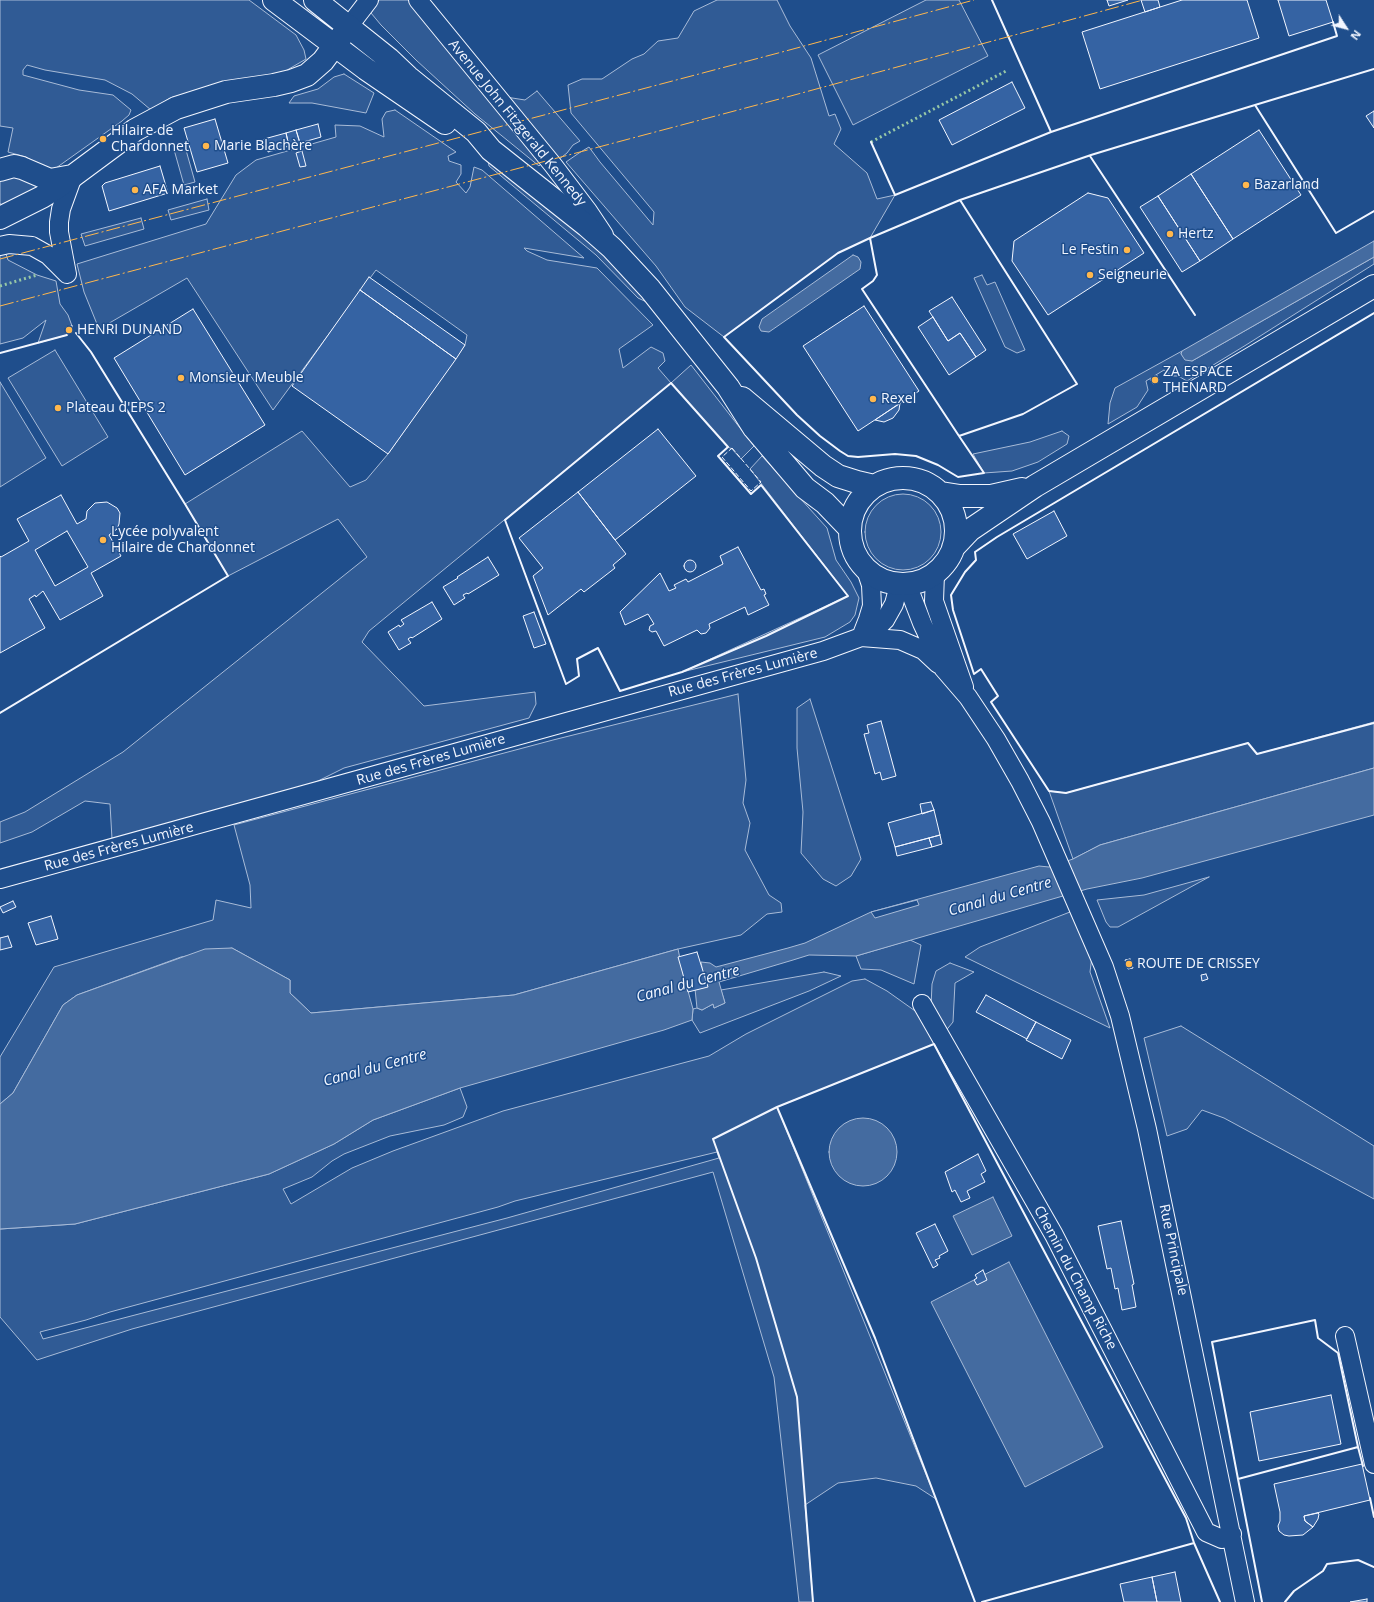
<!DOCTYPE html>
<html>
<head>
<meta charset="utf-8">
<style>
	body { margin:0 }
	#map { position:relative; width:1374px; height:1602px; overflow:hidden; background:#1f4e8c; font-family:"Open Sans",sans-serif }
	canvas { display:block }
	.north { position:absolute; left:1326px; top:8px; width:40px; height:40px; -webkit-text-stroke:3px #1f4e8c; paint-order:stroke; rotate:126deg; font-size:11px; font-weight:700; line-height:16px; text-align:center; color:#f2f6ff }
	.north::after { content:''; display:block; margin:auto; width:14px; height:18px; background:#f2f6ff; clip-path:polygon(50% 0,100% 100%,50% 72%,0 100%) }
</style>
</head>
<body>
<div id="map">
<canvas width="1374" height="1602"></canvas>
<div class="north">N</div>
</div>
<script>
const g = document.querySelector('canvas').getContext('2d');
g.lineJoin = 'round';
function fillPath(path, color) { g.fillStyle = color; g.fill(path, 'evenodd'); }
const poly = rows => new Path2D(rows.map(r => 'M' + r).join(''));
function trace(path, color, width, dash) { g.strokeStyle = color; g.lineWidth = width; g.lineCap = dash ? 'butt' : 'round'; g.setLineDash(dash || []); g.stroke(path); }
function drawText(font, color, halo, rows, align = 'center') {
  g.font = font + ' "Open Sans",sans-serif'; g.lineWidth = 3; g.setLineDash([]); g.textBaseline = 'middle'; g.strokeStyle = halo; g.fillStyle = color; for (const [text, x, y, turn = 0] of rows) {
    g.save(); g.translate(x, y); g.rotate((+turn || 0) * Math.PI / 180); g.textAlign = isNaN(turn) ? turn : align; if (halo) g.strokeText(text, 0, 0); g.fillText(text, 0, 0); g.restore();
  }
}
const built = poly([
	[0,0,249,0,296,35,304,50,306,59,282,73,228,82,170,98,151,110,132,94,105,80,45,70,27,65,23,70,23,75,79,90,113,95,131,110,129,115,122,121,56,168,50,170,39,165,26,157,8,152,13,128,0,126,0,0],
	[379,0,411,0,542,163,539,166,475,114,416,60,381,25,371,13,379,0],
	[717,0,777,0,790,26,811,58,829,116,835,114,841,129,834,144,867,173,877,199,895,195,870,238,838,253,724,337,685,307,656,266,566,162,579,153,589,147,600,162,653,225,654,212,571,113,568,85,582,79,602,79,632,59,644,54,658,41,678,38,694,11,717,0],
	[926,0,959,0,988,56,853,125,818,55,926,0],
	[344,74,374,93,366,113,312,103,289,103,294,96,318,89,334,77,344,74],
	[537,91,580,141,573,145,567,153,558,160,506,97,525,100,537,91],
	[395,110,456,152,448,156,449,161,461,165,461,174,456,182,466,193,470,187,474,167,482,170,584,258,524,248,527,251,547,260,597,268,653,325,619,349,623,368,651,347,663,353,665,361,658,368,671,383,691,365,754,446,741,459,732,449,728,447,671,383,369,631,362,642,424,706,535,692,536,704,529,718,344,768,314,783,112,839,110,804,85,801,32,832,0,843,0,822,25,812,123,752,367,557,338,519,228,576,185,504,302,431,350,487,366,480,388,454,465,345,467,335,376,270,273,410,187,278,99,329,84,292,77,264,206,224,236,175,256,160,336,137,335,125,360,126,384,137,382,119,386,112,395,110],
	[184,143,195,182,184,185,173,146,184,143],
	[488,160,602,251,653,305,638,298,596,255,489,166,488,160],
	[18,175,42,189,4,208,0,203,0,180,18,175],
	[207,199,209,210,171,220,168,210,207,199],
	[141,218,144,229,85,246,81,234,141,218],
	[5,251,8,260,37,275,56,281,60,304,68,315,72,326,66,327,67,335,38,343,46,320,23,338,0,344,0,252,5,251],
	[1374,257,1374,264,1246,345,1187,381,1178,376,1172,376,1164,370,1146,381,1148,390,1137,407,1108,424,1110,403,1115,388,1182,351,1181,354,1192,361,1374,257],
	[982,275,987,285,995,282,1025,350,1017,353,1005,347,974,278,982,275],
	[55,350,108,437,62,466,8,378,55,350],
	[0,382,46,458,0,487,0,382],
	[1062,431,1069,436,1067,444,1038,462,1012,471,984,473,973,454,1030,442,1062,431],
	[762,456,827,528,836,560,851,582,859,598,855,615,850,622,825,637,682,672,848,596,750,469,762,456],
	'865 532a38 38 0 1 1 76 0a38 38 0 1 1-76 0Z',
	[738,694,746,780,743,803,750,823,745,850,769,895,781,903,782,912,767,914,741,935,678,949,514,995,311,1013,290,993,290,980,232,948,181,957,77,995,63,1005,13,1093,0,1104,0,1057,54,967,213,920,216,900,251,908,250,885,234,825,553,740,738,694],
	[810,699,861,859,851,876,836,886,823,879,801,853,803,812,797,748,797,708,810,699],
	[1374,722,1374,768,1100,845,1073,859,1049,791,1066,793,1248,743,1257,754,1374,722],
	[1209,877,1118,927,1110,927,1106,922,1097,900,1144,895,1209,877],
	[1070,912,1092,956,1090,972,1110,1028,965,957,980,947,1070,912],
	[910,940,921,945,914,984,881,970,861,969,856,956,910,940],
	[950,963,974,972,955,983,953,1022,944,1033,931,1007,932,984,936,971,950,963],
	[824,972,841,976,809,991,700,1033,692,1020,693,1009,697,1008,702,1010,713,1004,714,1008,725,1003,721,990,824,972],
	[865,979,887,991,918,1013,934,1044,777,1107,936,1499,916,1486,876,1478,838,1483,805,1505,813,1602,799,1602,774,1377,713,1172,132,1329,37,1360,0,1317,0,1229,75,1224,269,1174,334,1144,373,1120,460,1088,467,1107,463,1117,444,1125,390,1136,344,1154,332,1161,312,1177,283,1189,291,1204,352,1168,393,1151,503,1111,709,1056,746,1034,852,981,865,979],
	[717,1152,719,1158,507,1218,43,1339,40,1332,86,1320,110,1312,498,1207,515,1201,717,1152],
	[1181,1026,1374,1146,1374,1199,1224,1118,1202,1110,1187,1129,1167,1136,1144,1038,1181,1026]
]);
const water = poly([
	[1374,241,1374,257,1192,361,1185,360,1181,354,1182,351,1374,241],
	[853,255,858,257,861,262,860,269,769,332,761,331,759,327,762,319,853,255],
	[1374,768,1374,815,1142,878,1087,889,856,956,809,955,793,960,719,982,725,1003,714,1008,713,1004,702,1010,697,1008,695,989,688,991,693,1009,692,1020,664,1030,460,1088,373,1120,334,1144,269,1174,75,1224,0,1229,0,1104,13,1093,63,1005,77,995,205,949,232,948,290,980,290,993,311,1013,514,995,678,949,684,978,703,973,701,962,710,963,716,967,788,948,805,943,871,912,1039,866,1049,867,1073,859,1100,845,1374,768],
	'829 1152a34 34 0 1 1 68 0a34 34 0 1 1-68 0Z',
	[993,1197,1012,1236,972,1255,953,1216,993,1197],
	[1009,1262,1103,1447,1025,1487,931,1302,1009,1262]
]);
const pier = poly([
	[917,900,919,905,875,918,871,912,917,900]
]);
const building = poly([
	[1107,0,1128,0,1109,6,1107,0],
	[1141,0,1158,0,1160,7,1145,12,1141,0],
	[1182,0,1247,0,1259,38,1100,89,1082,32,1182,0],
	[1278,0,1326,0,1333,22,1289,36,1278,0],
	[1012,82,1025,108,952,145,939,120,1012,82],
	[1374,111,1374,128,1366,116,1374,111],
	[215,119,228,163,197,172,184,128,215,119],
	[318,124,321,137,300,143,296,130,318,124],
	[296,130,300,143,289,146,286,133,296,130],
	[1259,130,1301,195,1233,239,1191,174,1259,130],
	[286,133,289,146,268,152,264,139,286,133],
	[302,151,306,166,300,167,296,153,302,151],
	[160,166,168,193,109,211,102,186,105,183,160,166],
	[1191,174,1233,239,1200,261,1158,196,1191,174],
	[1088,193,1108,198,1144,253,1048,315,1012,261,1014,241,1088,193],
	[1158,196,1200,261,1182,272,1140,207,1158,196],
	[369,277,465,345,456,359,360,290,369,277],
	[360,290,456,359,388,454,292,386,360,290],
	[952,297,986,350,976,357,960,333,948,341,929,311,952,297],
	[864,306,919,391,858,431,803,346,864,306],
	[193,309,265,425,185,475,114,358,193,309],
	[933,317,948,341,960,333,976,357,949,375,918,327,933,317],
	[72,326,72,332,68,334,66,327,72,326],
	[1157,376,1159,380,1153,384,1150,379,1157,376],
	[900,403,899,410,893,418,884,422,875,420,900,403],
	[658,429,696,476,615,540,578,492,658,429],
	[578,492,626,554,613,565,615,568,584,592,581,589,548,615,533,576,543,568,519,538,578,492],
	[61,495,77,524,86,519,87,511,95,503,107,502,117,508,120,513,119,524,117,529,109,535,121,556,91,573,103,596,60,620,43,591,36,597,35,595,29,599,45,628,0,653,0,556,1,557,29,541,17,519,61,495],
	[67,531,88,567,55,586,35,550,67,531],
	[1054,511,1067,536,1027,559,1013,534,1054,511],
	[738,547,761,590,764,589,766,594,764,595,769,605,748,615,745,607,709,624,710,628,706,633,701,634,697,630,664,646,656,631,652,632,649,630,650,626,654,624,648,614,625,625,620,612,660,573,669,591,676,588,674,585,686,579,688,582,723,564,720,556,738,547],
	[488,557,499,575,468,594,467,593,463,595,465,598,454,605,443,587,458,578,457,577,488,557],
	'684 566a6 6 0 1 1 12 0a6 6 0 1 1-12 0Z',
	[432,602,442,619,412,638,411,637,408,639,411,643,399,650,388,632,399,625,400,627,404,624,401,620,432,602],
	[534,612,546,644,534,648,523,616,534,612],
	[881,721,896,776,882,780,880,772,875,774,864,734,869,733,867,725,881,721],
	[931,802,934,810,922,814,920,804,931,802],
	[934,810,940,835,895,847,888,823,934,810],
	[940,835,942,844,932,847,929,838,940,835],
	[929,838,932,847,897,856,895,847,929,838],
	[13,901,16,907,3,913,0,907,13,901],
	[51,916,58,939,36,945,28,923,51,916],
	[8,936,12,947,0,950,0,938,8,936],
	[697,952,708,987,688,992,678,957,697,952],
	[1130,959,1133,968,1128,969,1125,960,1130,959],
	[1206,974,1208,979,1202,981,1201,975,1206,974],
	[986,995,1036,1022,1027,1039,976,1012,986,995],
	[1036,1022,1071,1040,1062,1059,1026,1040,1036,1022],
	[978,1154,986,1171,981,1174,985,1182,967,1191,970,1198,961,1202,955,1190,952,1192,945,1172,978,1154],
	[1121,1221,1134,1284,1132,1285,1136,1307,1122,1310,1118,1288,1115,1289,1111,1268,1107,1269,1098,1226,1121,1221],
	[935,1224,948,1251,939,1256,940,1258,935,1260,938,1265,933,1268,916,1233,935,1224],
	[983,1270,987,1280,977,1285,974,1280,977,1278,975,1275,983,1270],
	[1331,1395,1341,1444,1259,1461,1250,1412,1331,1395],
	[1362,1464,1370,1500,1304,1516,1305,1521,1313,1527,1303,1535,1289,1536,1284,1535,1279,1531,1278,1526,1280,1521,1280,1512,1274,1484,1362,1464],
	[1318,1513,1319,1514,1318,1519,1313,1527,1305,1521,1304,1516,1318,1513],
	[1175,1572,1181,1602,1157,1602,1152,1577,1175,1572],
	[1152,1577,1157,1602,1124,1602,1120,1584,1152,1577],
	[1367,1599,1367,1602,1350,1602,1367,1599]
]);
const minor = poly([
	[418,0,553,165,588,211,604,235],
	[349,26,369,0],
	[0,246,9,244,32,246,48,255,67,274],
	[67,274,59,232,59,222,61,209,73,176],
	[866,570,871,585,872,606,868,619,861,637,877,628,885,620,894,604,899,585],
	[935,574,934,601,964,687],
	[907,584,922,623,943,668,968,697,996,739,1020,781,1041,822,1104,967,1120,1016,1147,1129,1245,1602],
	[0,879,823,651,861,637,900,640,923,650,938,664],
	[922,1004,1054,1235,1206,1532,1222,1539,1232,1534],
	[1345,1336,1374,1464]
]);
const major = poly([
	[274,0,366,69,445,123],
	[315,0,389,59,408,77,476,132,491,150,587,226,612,248,650,289,728,387,754,428,805,488,825,503,849,528],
	[0,170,14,166,22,168,50,180,72,176],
	[0,218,42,197,58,187,135,130,176,108,226,92,274,85,291,81,307,75,323,61,349,26],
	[742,398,823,466,838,476,857,482,874,486],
	'850 531a53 53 0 1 1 106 0a53 53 0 1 1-106 0Z',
	[941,493,960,496,991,496,1022,489],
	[953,548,970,530,1035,486,1374,286]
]);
const hedge = poly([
	[871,142,1008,70],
	[0,286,37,275]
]);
const fence = poly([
	[732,448,761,482,751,491,722,457,732,448]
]);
const wall = poly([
	[992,0,1051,132,1337,36,1333,22],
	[1255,105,1374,69],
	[871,142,895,195,1051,132],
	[1090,156,1195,315],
	[960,200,1077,384,1023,414,959,436,862,289,873,281,877,275,870,238,960,200],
	[870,238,838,253,724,337,797,415,820,436,840,451,848,456,858,457,895,454,916,456,938,465,958,477,984,473,959,436],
	[1374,313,997,537,975,552,976,560,965,572,951,595,953,610,974,674,981,669,998,696,991,702,1049,791,1066,793,1248,743,1257,754,1374,723],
	[0,353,67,335],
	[671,383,728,447,718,456,751,494,761,485,848,596,766,636,682,672,620,691,598,648,577,659,579,676,566,684,505,520,671,383],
	[1077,384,960,200,1091,155,1255,105,1336,233,1374,211],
	[0,713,228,576,185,504,91,352,76,333],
	[777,1107,875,1338,975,1602],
	[1315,1320,1318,1338,1338,1353,1358,1447,1238,1479,1212,1342,1315,1320],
	[1358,1447,1363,1466],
	[1238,1479,1262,1602],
	[1370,1498,1374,1517],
	[1194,1543,1220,1602],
	[813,1602,797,1397,756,1258,713,1139,777,1107,934,1044,1186,1518,1194,1543,982,1602],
	[1285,1602,1294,1591,1323,1571,1327,1564,1358,1560,1374,1567]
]);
const power = poly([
	[0,259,782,52,974,0],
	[0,306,787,97,1143,0]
]);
const markers = [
	[103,139,4,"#ffb74d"],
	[206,146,4,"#ffb74d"],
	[1246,185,4,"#ffb74d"],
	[135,190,4,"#ffb74d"],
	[1170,234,4,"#ffb74d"],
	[1127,250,4,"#ffb74d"],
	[1090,275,4,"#ffb74d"],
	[69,330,4,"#ffb74d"],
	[181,378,4,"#ffb74d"],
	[1155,380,4,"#ffb74d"],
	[873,399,4,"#ffb74d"],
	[58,408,4,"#ffb74d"],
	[103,540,4,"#ffb74d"],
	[1129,964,4,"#ffb74d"]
];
const streetNames = [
	["Avenue John Fitzgerald Kennedy",517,123,51],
	["Rue des Frères Lumière",743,673,-15],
	["Rue des Frères Lumière",431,760,-16],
	["Rue des Frères Lumière",119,847,-15],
	["Rue Principale",1173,1250,78],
	["Chemin du Champ Riche",1075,1278,62]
];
const poiNames = [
	["Hilaire de",111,131],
	["Chardonnet",111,147],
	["Marie Blachère",214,146],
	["Bazarland",1254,185],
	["AFA Market",143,190],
	["Hertz",1178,234],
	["Le Festin",1119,250,"right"],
	["Seigneurie",1098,275],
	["HENRI DUNAND",77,330],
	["ZA ESPACE",1163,372],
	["THENARD",1163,388],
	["Monsieur Meuble",189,378],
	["Rexel",881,399],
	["Plateau d'EPS 2",66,408],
	["Lycée polyvalent",111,532],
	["Hilaire de Chardonnet",111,548],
	["ROUTE DE CRISSEY",1137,964]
];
const waterNames = [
	["Canal du Centre",1000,897,-16],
	["Canal du Centre",688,984,-15],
	["Canal du Centre",375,1068,-15]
];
fillPath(built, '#305b95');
trace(built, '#a8bbd7', 1);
fillPath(water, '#446ba0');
trace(water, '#a8bbd7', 1);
fillPath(pier, '#1f4e8c');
trace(pier, '#a8bbd7', 1);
fillPath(building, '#3563a3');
trace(building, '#f2f6ff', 1);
trace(minor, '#f2f6ff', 20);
trace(major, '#f2f6ff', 24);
trace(minor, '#1f4e8c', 18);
trace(major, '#1f4e8c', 22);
trace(hedge, '#97c8a6', 3, [2, 3]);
trace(fence, '#f2f6ff', 1, [5, 2]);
trace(wall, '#f2f6ff', 2);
trace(power, '#ffb74d', 1, [14, 3, 2, 3]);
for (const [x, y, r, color] of markers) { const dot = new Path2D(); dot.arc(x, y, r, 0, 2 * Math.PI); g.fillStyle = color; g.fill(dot); trace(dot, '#1f4e8c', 1.5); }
drawText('14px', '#f2f6ff', '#1f4e8c', streetNames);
drawText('14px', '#f2f6ff', '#1f4e8c', poiNames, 'left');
drawText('italic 15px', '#f2f6ff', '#1f4e8c', waterNames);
</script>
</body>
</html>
